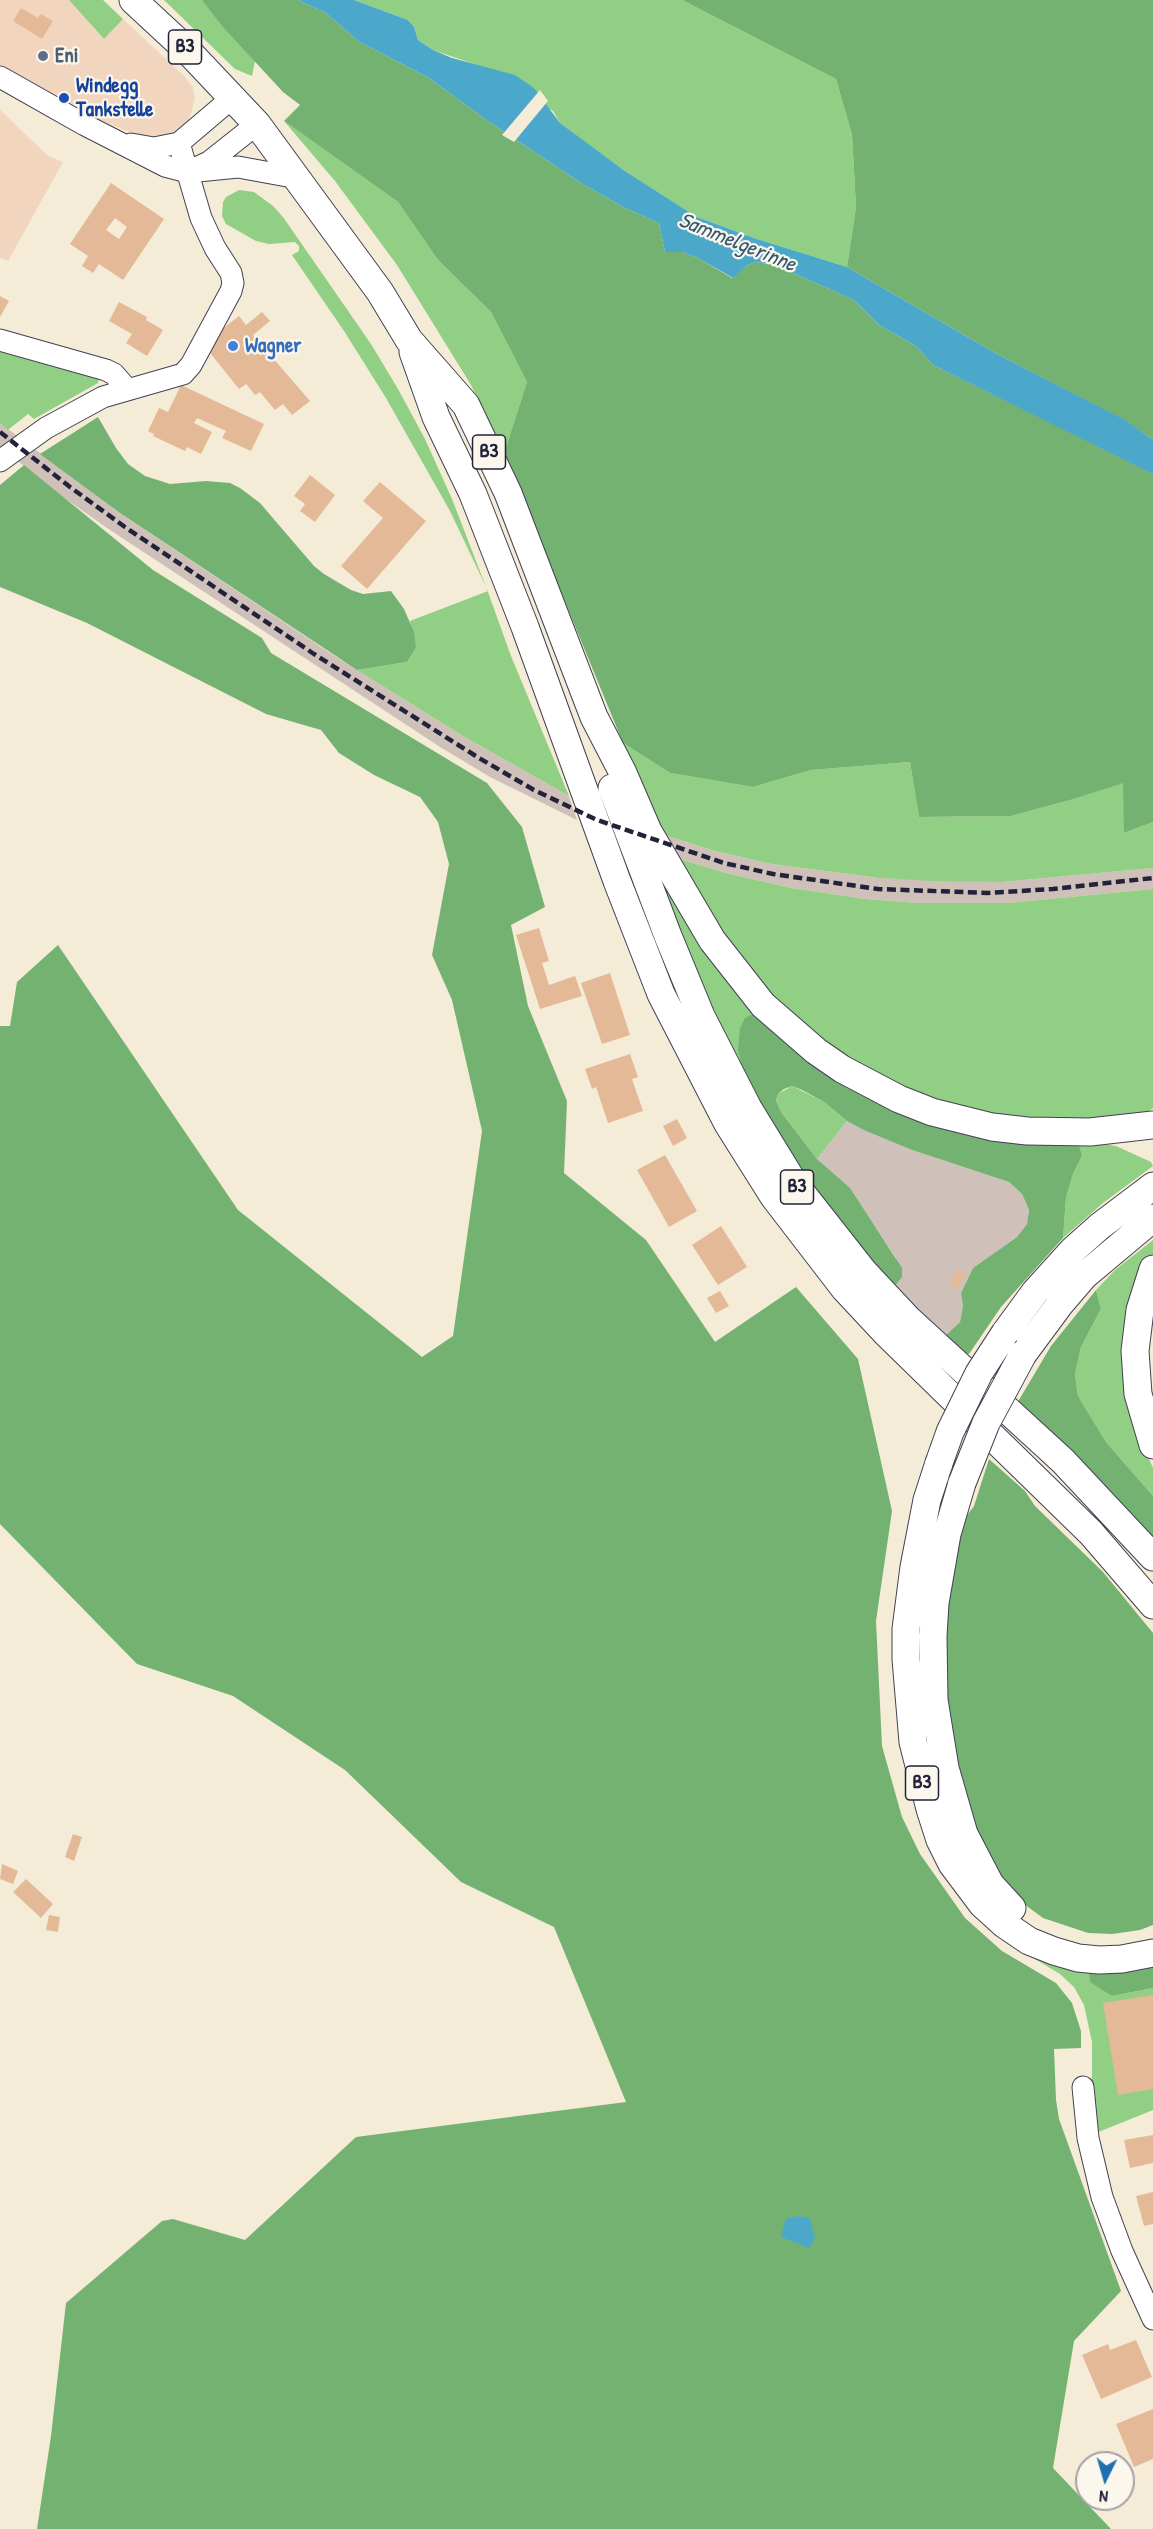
<!DOCTYPE html>
<html>
<head>
<meta charset="utf-8">
<style>
	body { margin:0 }
	#map { position:relative; width:1153px; height:2529px; overflow:hidden; background:#f4ecd7; font-family:"Patrick Hand",sans-serif }
	canvas { display:block }
	.north { position:absolute; left:1075px; top:2451px; width:60px; height:60px; box-sizing:border-box; background:#fbf7ec; border:2px solid #a4a2a5; border-radius:50%; rotate:185deg; font-size:16px; font-weight:700; line-height:24px; text-align:center; color:#22223b }
	.north::after { content:''; display:block; margin:auto; width:21px; height:27px; background:#1f6fb2; clip-path:polygon(50% 0,100% 100%,50% 72%,0 100%) }
</style>
</head>
<body>
<div id="map">
<canvas width="1153" height="2529"></canvas>
<div class="north">N</div>
</div>
<script>
const g = document.querySelector('canvas').getContext('2d');
g.lineJoin = 'round';
function fillPath(path, color) { g.fillStyle = color; g.fill(path, 'evenodd'); }
const poly = rows => new Path2D(rows.map(r => 'M' + r).join(''));
function trace(path, color, width, dash) { g.strokeStyle = color; g.lineWidth = width; g.lineCap = dash ? 'butt' : 'round'; g.setLineDash(dash || []); g.stroke(path); }
function drawText(font, color, halo, rows, align = 'center') {
  g.font = font + ' "Patrick Hand",sans-serif'; g.lineWidth = 4.5; g.setLineDash([]); g.textBaseline = 'middle'; g.strokeStyle = halo; g.fillStyle = color; for (const [text, x, y, turn = 0] of rows) {
    g.save(); g.translate(x, y); g.rotate((+turn || 0) * Math.PI / 180); g.textAlign = isNaN(turn) ? turn : align; if (halo) g.strokeText(text, 0, 0); g.fillText(text, 0, 0); g.restore();
  }
}
const built = poly([
	[0,0,69,0,104,39,123,19,186,78,193,88,195,99,188,123,181,131,168,135,151,136,132,133,95,118,0,65],
	[0,110,48,156,63,162,8,261,0,258]
]);
const industrial = poly([
	[0,423,120,513,330,653,463,736,569,796,577,820,490,777,440,747,107,528,49,487,0,446],
	[661,834,715,851,772,864,879,878,1002,882,1153,868,1153,889,1008,903,917,903,866,899,791,888,726,873,673,857],
	[847,1121,912,1150,1009,1182,1022,1194,1029,1210,1027,1224,1017,1237,973,1268,961,1293,963,1306,960,1322,945,1336,894,1287,896,1258,850,1189,817,1159]
]);
const green = poly([
	[69,0,103,0,123,19,104,39],
	[164,0,202,0,255,61,252,76,235,69],
	[354,0,682,0,836,79,852,135,856,207,847,267,754,238,697,217,625,171,581,139,560,123,553,111,471,63,433,50,418,40,414,27,408,20],
	[284,121,398,202,438,260,491,312,527,382,504,453,471,385,397,265,335,181],
	[239,190,254,192,273,206,283,217,371,344,398,389,425,439,452,499,488,592,511,656,569,796,463,736,357,670,407,662,416,648,410,621,488,591,450,511,386,398,344,331,292,255,299,251,299,246,295,242,269,244,256,241,226,224,222,216,223,202,226,197],
	[0,347,99,378,98,383,34,419,28,414,8,430,0,423],
	[623,743,670,773,753,787,811,770,910,762,919,817,1011,816,1074,799,1124,782,1124,833,1153,822,1153,868,1002,882,933,881,879,878,772,864,715,851,661,834],
	[673,857,726,873,791,888,866,899,917,903,1008,903,1153,889,1153,1108,1143,1115,1049,1123,962,1112,851,1064,751,977],
	[650,863,680,911,757,1012,745,1080,710,1011],
	[792,1086,824,1102,847,1121,817,1159,781,1112,776,1102,778,1094],
	[1072,1144,1104,1144,1116,1146,1151,1162,1153,1166,1103,1203,1063,1238,1066,1198,1073,1174,1082,1156],
	[1153,1240,1153,1254,1142,1280,1141,1440,1153,1468,1153,1496,1106,1442,1078,1396,1075,1374,1081,1347,1101,1309,1096,1290,1115,1270],
	[1018,1949,1089,1972,1112,1996,1153,1988,1153,2110,1096,2133,1092,2086,1092,2042,1084,2005,1074,1987,1060,1974]
]);
const forest = poly([
	[202,0,298,0,326,13,358,41,429,78,485,119,581,183,625,208,659,223,665,252,682,252,696,257,732,278,746,266,755,262,776,265,809,280,854,300,879,325,916,346,933,365,1150,471,1153,474,1153,822,1124,833,1123,783,1074,799,1011,816,919,817,910,762,811,770,753,787,670,773,623,743,504,453,527,382,491,312,438,260,398,202,284,121,300,105,283,92,223,27],
	[682,0,1153,0,1153,440,1124,420,997,354,847,267,856,207,852,135,836,79],
	[98,417,116,448,128,464,145,476,170,484,206,481,230,483,240,488,260,503,314,566,324,574,351,590,363,594,391,591,404,609,414,632,416,648,407,662,357,670,120,513,40,454],
	[24,465,153,570,262,638,271,653,487,783,522,827,545,907,511,925,528,1006,567,1101,564,1173,646,1240,715,1342,796,1287,858,1359,892,1511,876,1621,882,1746,902,1817,920,1854,965,1918,1002,1951,1056,1983,1072,2003,1081,2031,1081,2048,1054,2049,1056,2100,1059,2119,1121,2291,1074,2341,1053,2468,1111,2529,37,2529,51,2436,66,2303,162,2221,173,2219,245,2240,356,2137,626,2102,554,1927,461,1882,345,1770,233,1696,137,1664,0,1524,0,1026,10,1026,17,982,58,945,238,1210,422,1357,453,1336,482,1131,452,1000,432,955,449,864,438,822,420,797,374,775,339,753,321,730,266,714,87,623,0,587,0,485],
	[757,1012,813,1063,1079,1146,1082,1156,1073,1174,1066,1198,1063,1238,1001,1307,969,1354,960,1353,945,1336,960,1322,963,1306,961,1293,973,1268,1017,1237,1027,1224,1029,1210,1022,1194,1009,1182,912,1150,864,1130,847,1121,824,1102,802,1090,792,1086,784,1089,778,1094,776,1101,781,1112,817,1159,850,1188,902,1268,902,1277,894,1287,811,1183,745,1080,738,1050,740,1028,745,1018],
	[1096,1290,1101,1309,1081,1347,1075,1374,1078,1396,1106,1442,1153,1496,1153,1544,1016,1405,1051,1346],
	[989,1459,1025,1491,1035,1506,1103,1572,1153,1633,1153,1925,1140,1930,1112,1934,1088,1933,1043,1918,1024,1904,1001,1883,986,1856,959,1781,946,1698,946,1608,962,1522,974,1506],
	[1153,1966,1153,1988,1112,1996,1090,1982,1089,1972,1117,1973]
]);
const water = poly([
	[298,0,354,0,408,20,414,27,418,40,433,50,452,58,515,75,534,88,560,123,625,171,697,217,754,238,847,267,997,354,1125,420,1153,440,1153,474,933,365,916,346,879,325,854,300,809,280,776,265,755,262,746,266,733,278,696,257,682,252,665,252,659,223,625,208,581,183,485,119,429,78,358,41,326,13],
	[798,2216,810,2218,815,2239,809,2248,781,2237,786,2219]
]);
const pier = poly([
	[540,90,548,101,514,142,502,135]
]);
const building = poly([
	[21,8,38,18,41,14,53,21,42,39,13,21],
	[111,183,164,219,123,280,99,264,93,273,82,266,88,256,70,244],
	[115,218,127,227,119,239,106,230],
	[0,296,9,301,0,317],
	[119,302,147,317,146,320,163,330,147,356,126,343,132,334,109,321],
	[262,312,270,321,253,335,310,401,292,415,283,404,275,410,260,392,255,395,246,384,239,389,207,349,220,331,239,316,246,325],
	[181,385,264,424,251,451,222,438,226,431,197,418,194,423,212,432,201,454,187,447,185,451,153,436,154,434,148,431,159,408,168,412],
	[310,475,335,495,315,522,300,511,305,504,294,496],
	[380,482,426,521,367,589,341,566,383,518,363,501],
	[539,928,549,961,542,963,549,985,575,976,582,996,540,1009,516,935],
	[610,973,630,1035,602,1044,581,983],
	[630,1054,638,1077,632,1079,643,1111,608,1123,596,1087,592,1089,585,1069],
	[677,1119,687,1138,673,1146,663,1126],
	[665,1155,697,1211,669,1227,637,1170],
	[721,1226,747,1267,718,1285,692,1245],
	[957,1269,966,1274,958,1288,949,1283],
	[720,1291,729,1306,716,1313,707,1298],
	[73,1834,82,1837,74,1861,65,1857],
	[2,1864,18,1871,13,1884,0,1879],
	[26,1879,53,1904,41,1918,13,1892],
	[49,1915,60,1917,58,1932,46,1930],
	[1153,1995,1153,2089,1118,2095,1103,2003],
	[1153,2135,1153,2163,1130,2168,1124,2140],
	[1153,2192,1153,2224,1144,2226,1136,2196],
	[1136,2340,1152,2377,1101,2399,1082,2355,1108,2344,1110,2350],
	[1153,2409,1153,2459,1134,2467,1116,2424]
]);
const minor = poly([
	[0,77,85,125,165,166,188,172,238,167,298,178],
	[131,144,154,148,179,143,232,98],
	[194,169,209,162,257,124],
	[0,340,106,370,114,374,127,389],
	[0,461,46,428,103,397,183,374,191,365,231,291,233,283,231,273,215,248,201,218,179,143],
	[1083,2087,1088,2138,1102,2197,1122,2251,1153,2319]
]);
const major = poly([
	[133,0,188,51,257,124,380,292,409,340,466,405,508,493,594,717,623,773,648,831,712,940,763,1005,816,1051,842,1069,899,1099,932,1112,992,1127,1027,1131,1090,1132,1153,1125],
	[413,352,436,417,473,494,525,627,617,881,661,994,728,1124,774,1197,844,1288,886,1333,1091,1533,1153,1605],
	[612,788,668,936,701,1016,748,1108,794,1183,864,1272,908,1319,1063,1461,1153,1557],
	[1153,1269,1140,1310,1135,1351,1138,1394,1153,1445],
	[1005,1333,1035,1292,1073,1250,1100,1226,1153,1186],
	[1023,1354,1060,1304,1084,1276,1153,1218],
	[939,1463,927,1500,914,1567,906,1629,906,1659,913,1742,930,1809,940,1840,952,1864,982,1904,1004,1924,1029,1941,1054,1951,1078,1958,1099,1960,1122,1959,1153,1953],
	[962,1483,947,1534,935,1603,933,1636,934,1700,945,1768,964,1834,990,1884,1012,1908]
]);
const rail = poly([
	[0,432,70,487,125,527,314,654,479,758,534,790,597,820,724,863,773,874,878,889,988,893,1053,889,1153,878]
]);
const majorBridge = poly([
	[939,1463,950,1432,979,1373,1005,1333],
	[962,1483,986,1423,1023,1354]
]);
const markers = [
	[43,56,6,"#5c6f8a"],
	[64,98,6,"#1a4fb4"],
	[233,346,6,"#3f7fe0"]
];
const shields = [
	[185,47,33],
	[489,452,33],
	[797,1187,33],
	[922,1783,33]
];
const shieldNames = [
	["B3",185,47],
	["B3",489,452],
	["B3",797,1187],
	["B3",922,1783]
];
const serviceNames = [
	["Eni",55,56]
];
const transitNames = [
	["Windegg",76,86],
	["Tankstelle",76,110]
];
const shopNames = [
	["Wagner",245,346]
];
const waterNames = [
	["Sammelgerinne",737,243,22]
];
fillPath(built, '#f2d5be');
fillPath(industrial, '#cfc1ba');
fillPath(green, '#91cf85');
fillPath(forest, '#74b272');
fillPath(water, '#4ca8ca');
fillPath(pier, '#f4ecd7');
fillPath(building, '#e4b998');
trace(minor, '#424052', 23);
trace(major, '#424052', 29);
trace(minor, '#fff', 21);
trace(major, '#fff', 27);
trace(rail, '#22223b', 4.5, [9, 4.5]);
trace(majorBridge, '#424052', 29, []);
trace(majorBridge, '#fff', 27);
for (const [x, y, r, color] of markers) { const dot = new Path2D(); dot.arc(x, y, r, 0, 2 * Math.PI); g.fillStyle = color; g.fill(dot); trace(dot, '#fbf7ec', 2); }
for (const [x, y, w] of shields) { const box = new Path2D(); box.roundRect(x - w / 2, y - 17, w, 34, 4.5); g.fillStyle = '#fbf7ec'; g.fill(box); trace(box, '#22223b', 1.5); }
drawText('bold 20px', '#22223b', null, shieldNames);
drawText('bold 21px', '#4e5e75', '#fbf7ec', serviceNames, 'left');
drawText('bold 21px', '#164399', '#fbf7ec', transitNames, 'left');
drawText('bold 21px', '#366cbe', '#fbf7ec', shopNames, 'left');
drawText('italic 22px', '#335874', '#fbf7ec', waterNames);
</script>
</body>
</html>
